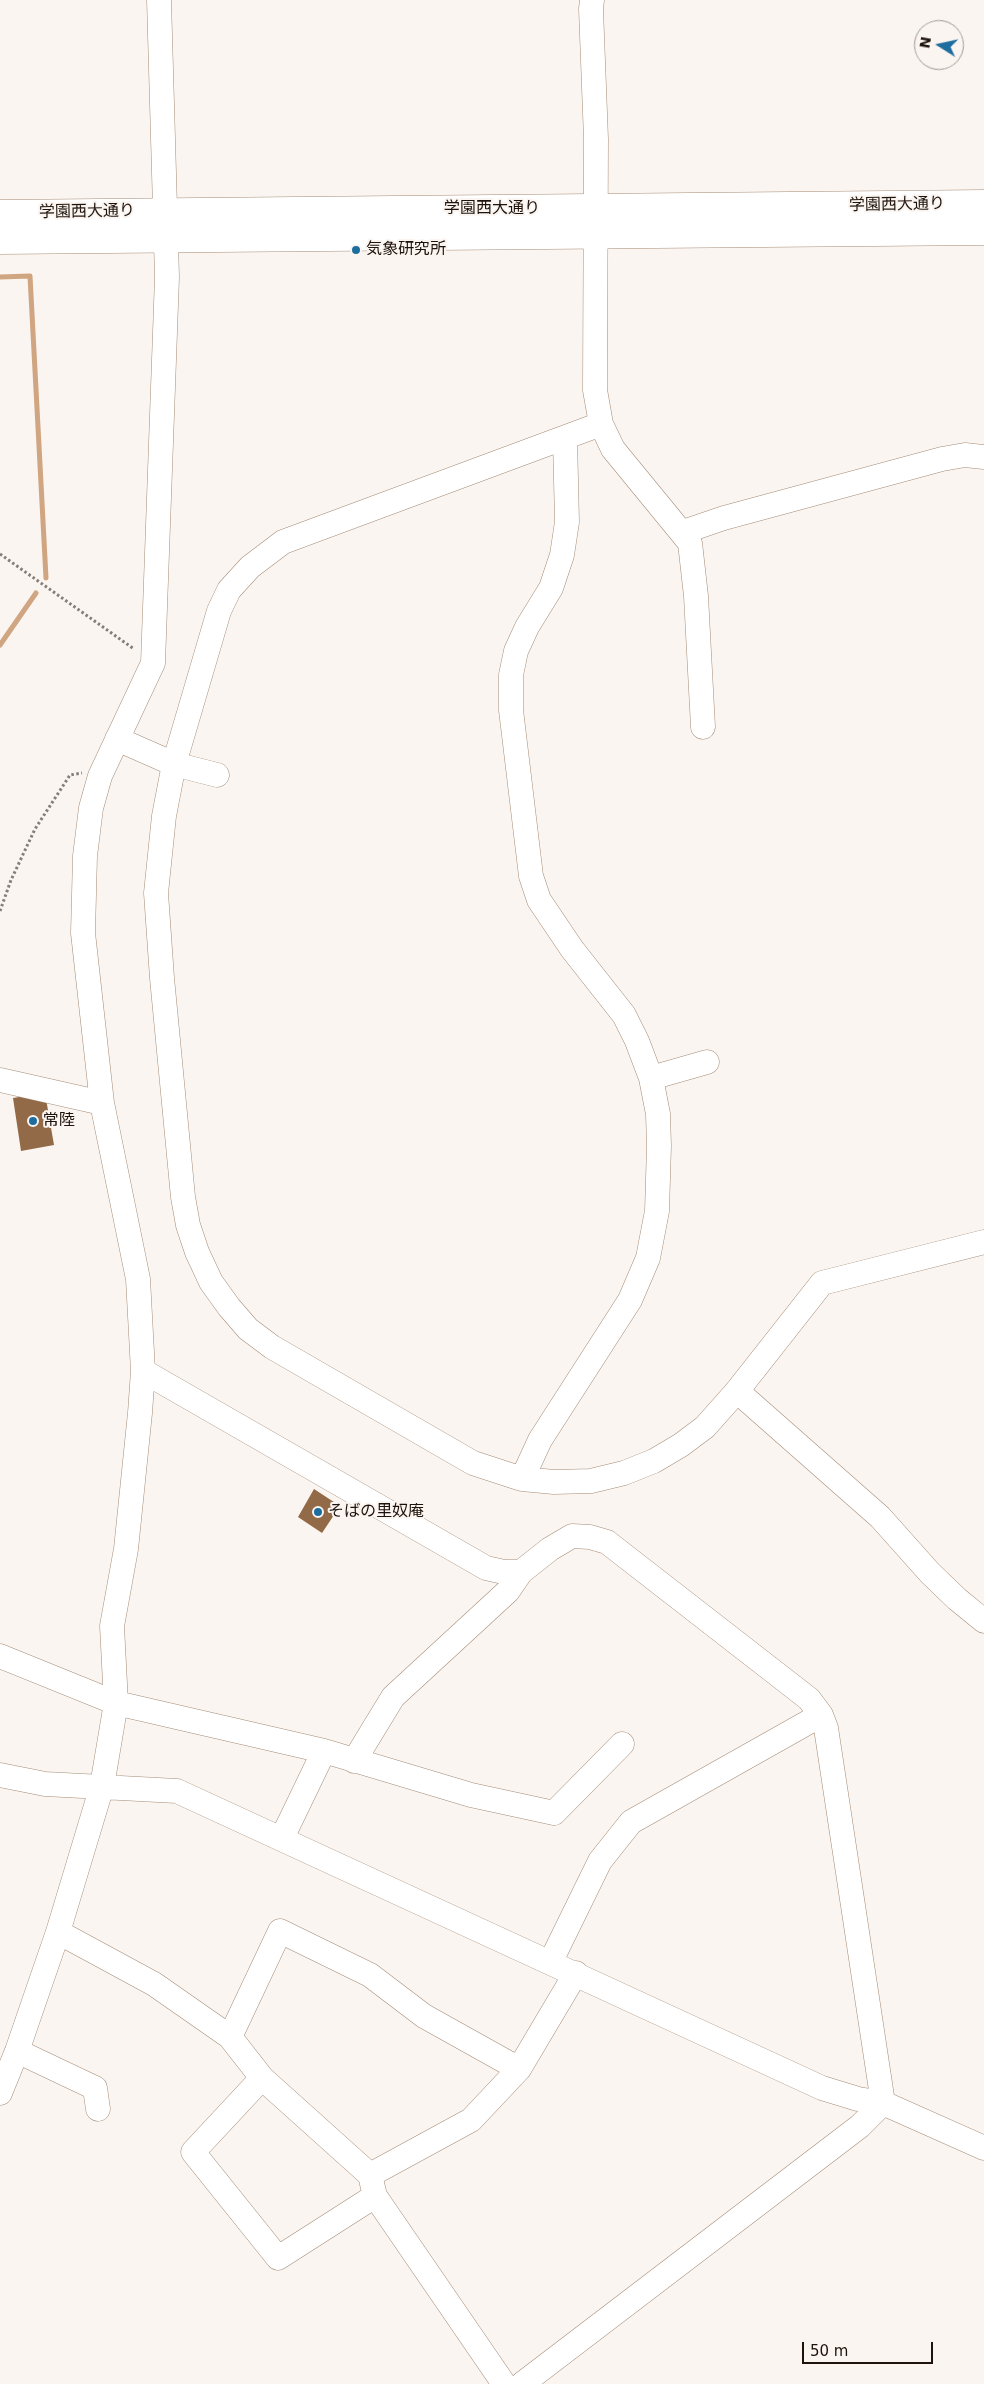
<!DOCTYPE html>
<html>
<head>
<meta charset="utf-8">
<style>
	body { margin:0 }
	#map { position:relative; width:984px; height:2384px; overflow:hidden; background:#fbf5f1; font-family:"DejaVu Sans",sans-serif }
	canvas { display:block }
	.north { position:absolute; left:914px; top:20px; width:50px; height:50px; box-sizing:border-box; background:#fbf5f1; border:1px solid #a29b95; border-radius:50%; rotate:280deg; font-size:14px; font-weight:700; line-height:20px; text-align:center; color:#1d130c }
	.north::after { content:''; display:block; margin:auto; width:18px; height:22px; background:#1e6d9f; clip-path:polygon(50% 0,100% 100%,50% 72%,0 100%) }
	.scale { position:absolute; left:802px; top:2342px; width:131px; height:22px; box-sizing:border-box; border:2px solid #1d130c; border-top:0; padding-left:6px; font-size:15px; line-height:18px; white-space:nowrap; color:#1d130c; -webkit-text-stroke:4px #fbf5f1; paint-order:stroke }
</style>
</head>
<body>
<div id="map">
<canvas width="984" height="2384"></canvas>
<div class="north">N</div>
<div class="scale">50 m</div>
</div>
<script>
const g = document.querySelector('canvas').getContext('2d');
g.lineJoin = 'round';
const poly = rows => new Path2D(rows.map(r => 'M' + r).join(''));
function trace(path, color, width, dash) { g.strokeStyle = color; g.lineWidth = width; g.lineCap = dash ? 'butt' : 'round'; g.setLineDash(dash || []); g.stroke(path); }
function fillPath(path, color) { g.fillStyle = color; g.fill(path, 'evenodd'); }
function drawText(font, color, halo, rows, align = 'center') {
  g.font = font + ' "DejaVu Sans","Noto Sans JP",sans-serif'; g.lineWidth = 4; g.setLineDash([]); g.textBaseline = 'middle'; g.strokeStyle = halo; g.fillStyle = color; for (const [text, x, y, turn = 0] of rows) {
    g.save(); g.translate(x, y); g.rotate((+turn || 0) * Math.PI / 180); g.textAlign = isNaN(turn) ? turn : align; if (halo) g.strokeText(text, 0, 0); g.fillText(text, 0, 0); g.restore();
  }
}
const stream = poly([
	[0,277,30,276,46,578],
	[0,645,36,593]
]);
const building = poly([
	[45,1093,54,1145,21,1151,13,1098],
	[314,1489,340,1506,322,1533,298,1517]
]);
const path = poly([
	[0,554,134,649],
	[0,911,11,880,35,829,70,775,82,773]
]);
const minor = poly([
	[592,0,591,9,596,139,595,390,601,424,613,449,690,543,696,596,703,727],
	[601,424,283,542,250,567,229,590,219,611,174,764,164,816,156,893,162,978,183,1197,188,1225,197,1252,211,1282,229,1307,248,1329,272,1347,473,1463,522,1479,554,1482,591,1481,624,1473,654,1461,681,1445,705,1427,737,1391,822,1283,984,1242],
	[683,532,724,518,942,459,965,455,984,457],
	[117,739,174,764,217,775],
	[651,1078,707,1062],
	[0,1080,102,1103],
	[143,1371,486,1568,504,1572,521,1572,550,1549,572,1536,590,1537,607,1542,809,1699,821,1715,826,1728,883,2103,860,2126,522,2384],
	[737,1391,880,1517,930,1573,957,1599,984,1621],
	[522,1479,540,1440,630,1300,648,1258,657,1211,659,1146,658,1114,651,1078,637,1041,624,1015,572,949,539,900,531,876,511,710,511,675,516,651,527,627,551,588,562,555,567,522,565,438],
	[0,1656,116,1703,324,1751,471,1795,554,1813,622,1744],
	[354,1761,393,1697,508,1591,521,1572],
	[0,1775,45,1784,177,1791,822,2088,858,2099,883,2103,984,2148],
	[282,1838,324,1751],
	[58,1932,154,1984,230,2037,262,2078,370,2175],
	[551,1961,600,1861,631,1822,821,1715],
	[230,2037,280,1931,370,1975,424,2016,519,2069],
	[17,2051,95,2088,98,2109],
	[262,2078,193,2152,278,2258,375,2196,370,2175,471,2120,519,2069,576,1973],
	[0,2093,17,2051,58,1932,102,1786,116,1703,112,1626,126,1549,140,1413,143,1371,138,1279,102,1103,83,933,85,856,91,808,100,776,153,663,167,277,159,0],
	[375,2196,504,2384]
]);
const major = poly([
	[0,214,984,204],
	[0,240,984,231]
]);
const markers = [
	[356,250,5,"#1e6d9f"],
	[33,1121,5,"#1e6d9f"],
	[318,1512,5,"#1e6d9f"]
];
const streetNames = [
	["学園西大通り",897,205,-1],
	["学園西大通り",492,209],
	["学園西大通り",87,212,-1]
];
const poiNames = [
	["気象研究所",366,250],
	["常陸",43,1121],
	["そばの里奴庵",328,1512]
];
trace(stream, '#d0a581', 5);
fillPath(building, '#926a47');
trace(minor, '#a58c77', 25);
trace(major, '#a58c77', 29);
trace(path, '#857d77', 3, [2.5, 2.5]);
trace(minor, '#fff', 24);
trace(major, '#fff', 28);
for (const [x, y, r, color] of markers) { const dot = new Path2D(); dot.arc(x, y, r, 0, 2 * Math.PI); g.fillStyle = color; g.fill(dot); trace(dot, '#fbf5f1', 2); }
drawText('16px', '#1d130c', '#fbf5f1', streetNames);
drawText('16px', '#1d130c', '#fbf5f1', poiNames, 'left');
</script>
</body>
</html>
